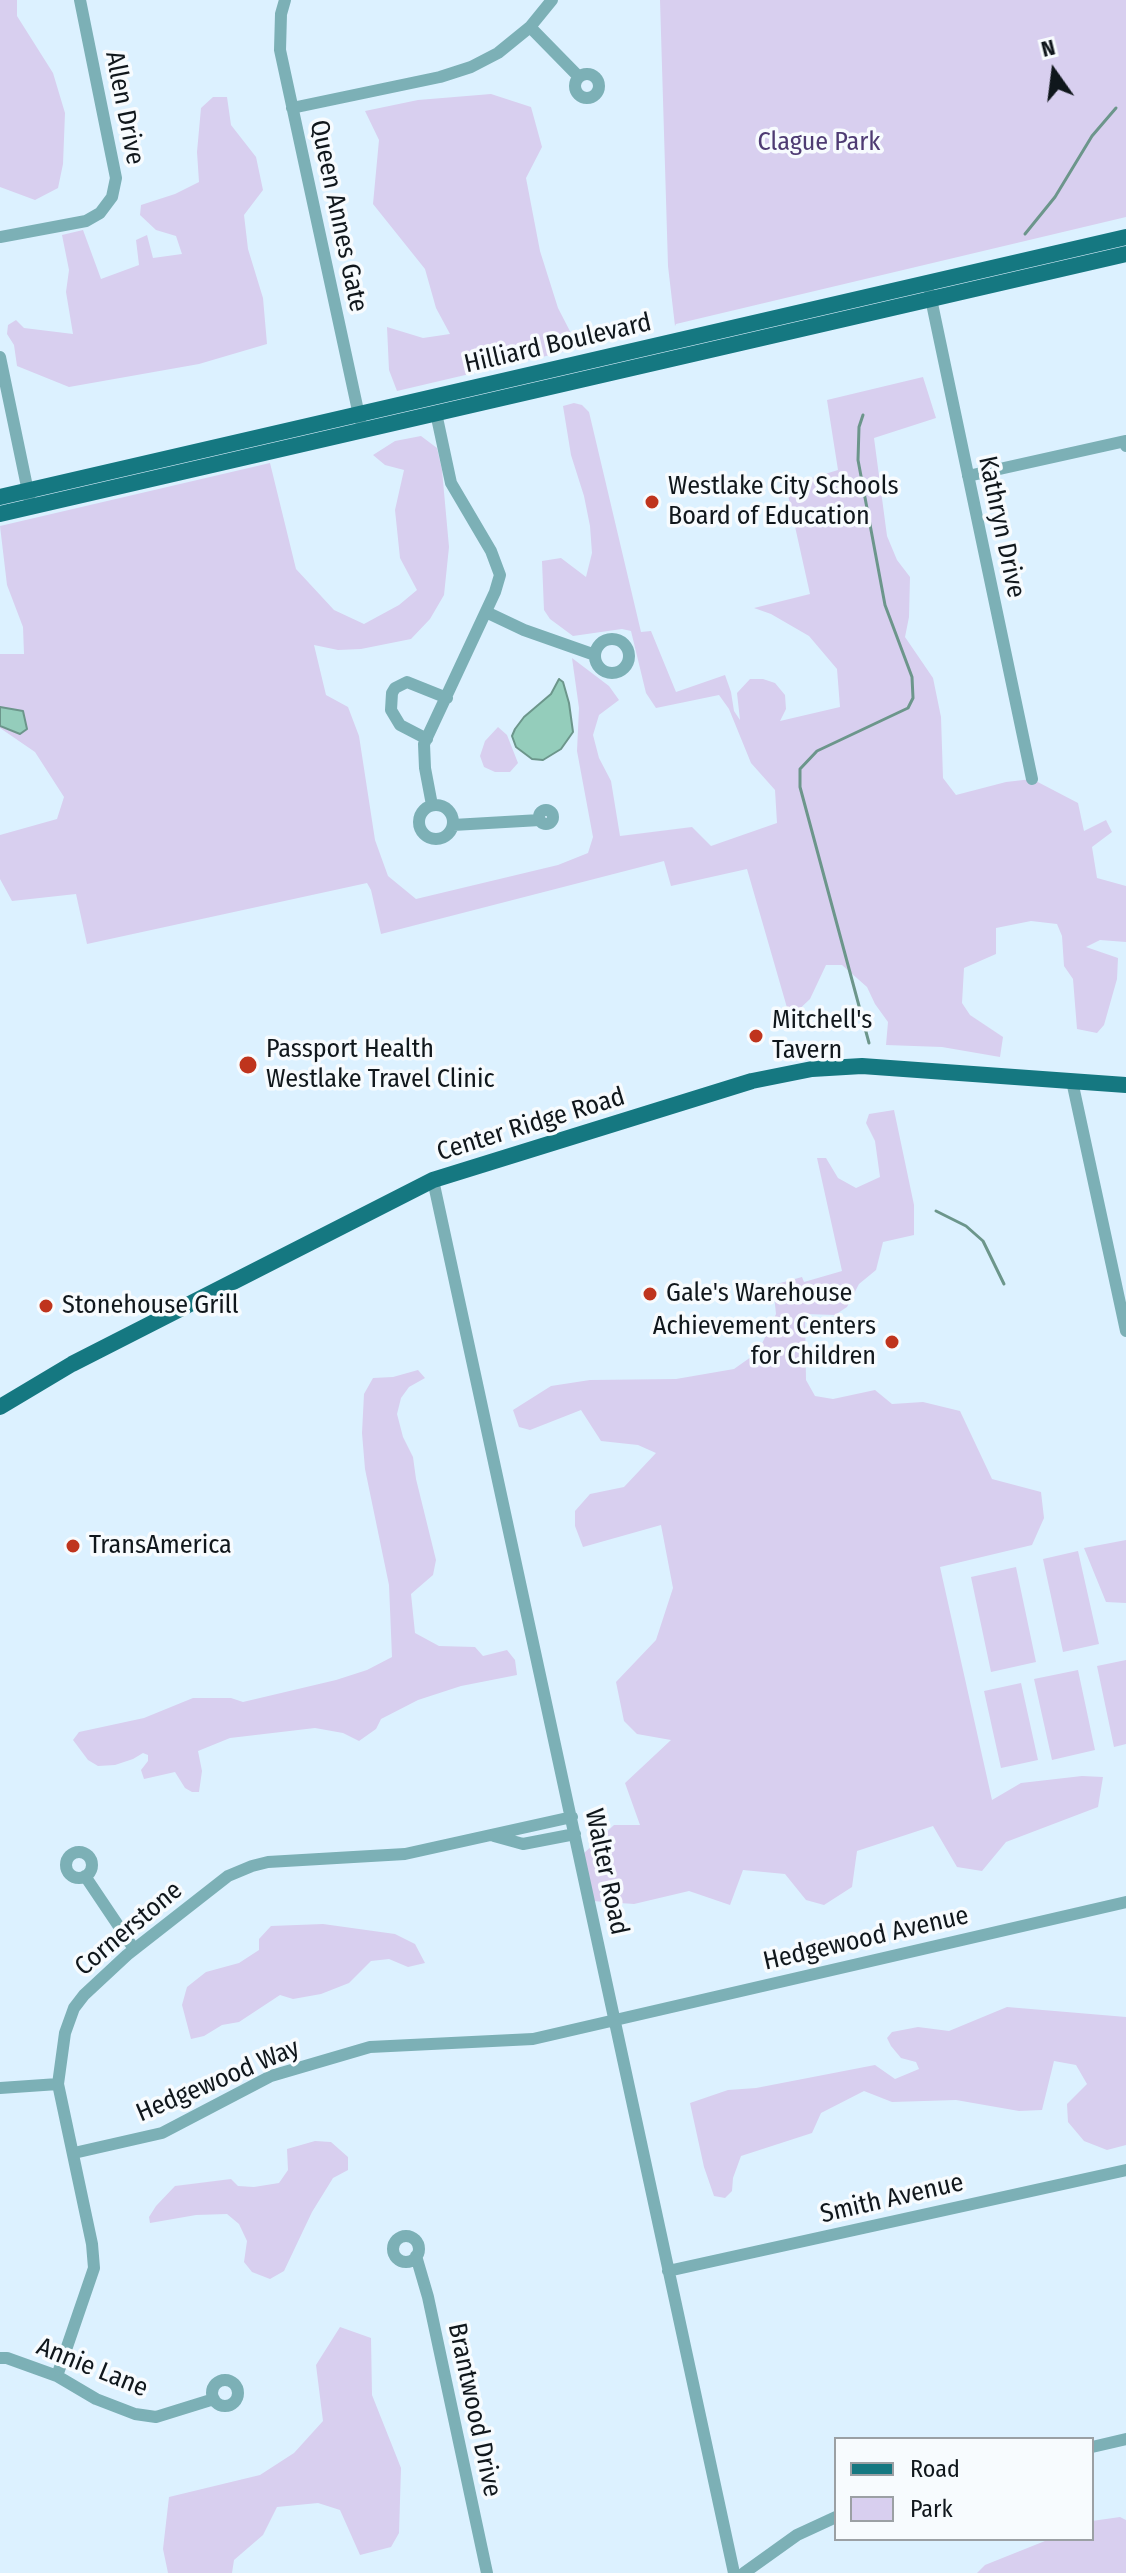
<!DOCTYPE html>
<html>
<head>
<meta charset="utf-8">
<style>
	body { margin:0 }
	#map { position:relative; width:1126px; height:2573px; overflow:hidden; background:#dcf1ff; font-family:"Fira Sans Condensed",sans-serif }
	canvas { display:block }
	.legend { position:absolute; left:834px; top:2437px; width:260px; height:104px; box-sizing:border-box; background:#f7fbfe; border:2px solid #9ba0a4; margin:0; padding:10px 14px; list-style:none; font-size:24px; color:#10171c }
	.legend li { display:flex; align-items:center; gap:16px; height:40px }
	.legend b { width:40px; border:2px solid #9ba0a4 }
	.north { position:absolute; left:1014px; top:32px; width:80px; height:80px; -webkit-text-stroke:6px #f7fbfe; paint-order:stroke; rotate:346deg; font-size:22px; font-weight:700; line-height:32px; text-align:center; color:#10171c }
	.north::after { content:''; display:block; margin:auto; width:28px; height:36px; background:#10171c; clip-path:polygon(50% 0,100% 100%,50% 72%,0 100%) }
</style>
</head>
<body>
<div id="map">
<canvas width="1126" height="2573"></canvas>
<ul class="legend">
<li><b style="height:10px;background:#157881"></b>Road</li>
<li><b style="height:22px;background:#d8cfef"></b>Park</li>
</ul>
<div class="north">N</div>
</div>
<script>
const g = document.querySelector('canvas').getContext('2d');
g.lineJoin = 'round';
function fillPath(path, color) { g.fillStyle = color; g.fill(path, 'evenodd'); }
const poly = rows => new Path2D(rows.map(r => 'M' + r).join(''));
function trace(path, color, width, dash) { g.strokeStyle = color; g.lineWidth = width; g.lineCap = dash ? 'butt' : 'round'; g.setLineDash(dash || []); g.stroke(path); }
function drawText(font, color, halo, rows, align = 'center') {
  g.font = font + ' "Fira Sans Condensed",sans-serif'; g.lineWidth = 7; g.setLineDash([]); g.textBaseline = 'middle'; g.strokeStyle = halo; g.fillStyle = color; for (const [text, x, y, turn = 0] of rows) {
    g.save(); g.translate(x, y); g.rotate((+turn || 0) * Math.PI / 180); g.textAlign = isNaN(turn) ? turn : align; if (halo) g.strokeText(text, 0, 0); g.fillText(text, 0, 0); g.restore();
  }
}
const green = poly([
	[0,0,17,0,17,16,53,73,65,113,63,164,58,188,35,200,0,187],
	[660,0,1126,0,1126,217,676,324,675,326,668,266],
	[491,94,531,107,542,147,526,178,540,251,558,308,574,339,576,349,397,391,389,370,387,327,423,338,450,334,436,308,425,269,373,204,379,140,365,111,418,100],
	[213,97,227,97,231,125,256,157,263,190,244,215,248,249,263,298,267,344,199,364,69,387,17,366,14,345,7,334,8,325,16,320,24,328,73,334,66,292,69,270,62,235,83,230,101,279,139,265,136,240,147,235,153,258,182,254,176,236,156,230,140,215,141,205,175,194,199,182,197,152,201,108],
	[923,377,936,418,874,438,887,536,897,560,910,577,909,617,905,637,933,678,941,717,943,778,956,795,1006,782,1032,779,1078,803,1084,831,1106,820,1112,832,1092,847,1097,878,1126,886,1126,942,1100,940,1086,947,1118,958,1117,979,1104,1025,1097,1033,1077,1029,1073,979,1064,966,1062,936,1057,924,1031,921,996,928,996,954,964,968,962,1003,970,1015,1003,1037,1000,1057,942,1047,886,1045,888,1022,875,1004,867,987,842,965,826,965,810,999,790,1018,747,869,671,886,664,861,381,934,371,890,367,883,87,944,76,894,12,901,0,879,0,835,57,819,64,797,35,752,0,728,0,654,24,654,23,627,7,585,0,526,270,463,296,569,334,610,364,624,399,605,417,590,400,558,395,510,404,470,385,465,373,455,395,441,421,436,437,448,442,470,449,547,444,595,430,619,411,639,361,649,338,650,314,645,326,695,348,707,359,736,375,840,388,876,416,899,558,865,588,853,593,837,577,751,579,708,572,658,609,686,619,700,599,715,593,735,599,758,611,781,620,836,692,827,711,846,777,823,775,790,751,763,729,709,719,695,656,708,646,693,631,631,622,629,573,636,550,619,544,610,542,561,561,558,586,577,592,553,590,526,584,496,571,455,563,406,574,403,582,405,589,412,641,632,651,631,676,692,725,675,731,692,734,711,740,720,737,693,750,679,763,679,775,683,785,695,786,709,780,721,840,707,837,669,809,636,771,614,754,608,810,594,786,486,838,470,827,400],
	[498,727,507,735,518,763,510,772,495,772,484,767,480,756,485,741],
	[894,1110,914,1205,914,1235,883,1242,876,1270,859,1284,847,1307,835,1315,805,1314,806,1380,815,1396,833,1399,875,1390,892,1404,923,1402,960,1411,992,1479,1041,1492,1044,1518,1032,1545,940,1567,992,1800,1021,1783,1082,1776,1103,1777,1098,1807,1006,1842,982,1871,957,1867,933,1826,857,1851,852,1887,824,1905,806,1900,785,1874,743,1870,730,1905,689,1891,634,1904,592,1901,583,1854,614,1825,640,1825,625,1783,671,1740,637,1734,624,1721,616,1682,656,1640,673,1588,661,1525,583,1547,575,1526,575,1511,590,1494,624,1487,656,1453,638,1445,601,1441,581,1410,530,1430,519,1427,513,1410,551,1386,590,1380,676,1379,734,1369,758,1352,776,1314,773,1285,802,1277,804,1282,842,1271,817,1158,826,1158,838,1178,856,1188,880,1177,875,1141,866,1123,869,1114],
	[418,1370,425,1378,409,1387,401,1398,397,1414,403,1437,413,1457,416,1479,436,1560,433,1575,411,1594,415,1633,439,1646,475,1647,483,1656,507,1650,515,1660,517,1675,461,1686,418,1700,381,1719,376,1729,359,1741,343,1733,315,1728,230,1738,198,1751,202,1771,199,1792,192,1792,185,1788,175,1772,144,1779,141,1770,148,1761,148,1755,143,1753,133,1759,115,1765,98,1766,88,1760,73,1740,79,1732,144,1718,193,1698,231,1698,243,1702,336,1680,367,1670,392,1657,389,1585,365,1469,362,1433,364,1394,373,1378,393,1377],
	[1126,1540,1126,1603,1106,1602,1084,1548],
	[1078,1551,1099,1644,1063,1652,1043,1559],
	[1016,1567,1036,1662,991,1672,971,1577],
	[1126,1660,1126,1744,1114,1747,1097,1666],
	[1078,1670,1095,1750,1052,1760,1034,1679],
	[1021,1683,1038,1760,1001,1768,984,1691],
	[323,1924,395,1934,415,1944,425,1963,408,1967,389,1959,371,1961,349,1983,321,1994,293,1999,280,1995,239,2022,222,2025,204,2036,191,2039,182,2005,187,1987,206,1972,239,1963,259,1950,259,1939,271,1926],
	[1007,2007,1126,2017,1126,2145,1107,2150,1084,2141,1068,2122,1067,2104,1087,2084,1076,2065,1054,2061,1042,2110,1019,2111,956,2100,892,2102,864,2091,821,2113,812,2133,741,2156,733,2178,732,2191,725,2198,714,2196,704,2167,690,2103,728,2090,756,2088,875,2065,895,2079,919,2069,916,2062,901,2058,891,2046,887,2038,892,2032,918,2027,949,2031],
	[315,2141,331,2142,348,2157,348,2170,333,2178,312,2212,284,2271,270,2279,252,2272,244,2262,247,2241,239,2224,227,2214,196,2215,150,2223,149,2217,156,2206,175,2186,231,2179,238,2186,254,2187,279,2183,288,2170,287,2149],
	[340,2327,371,2338,372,2395,401,2468,399,2533,391,2547,360,2555,340,2510,318,2503,277,2507,263,2535,234,2560,232,2573,168,2573,163,2549,169,2497,260,2475,294,2453,323,2421,316,2365],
	[1120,2517,1126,2520,1126,2573,977,2573,985,2565,1050,2539,1092,2539,1092,2521]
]);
const water = poly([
	[559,679,563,682,569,703,573,732,561,749,543,760,532,759,516,747,512,736,515,729,524,717,551,694,559,679],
	[0,707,23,711,27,729,20,734,0,726,0,707]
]);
const stream = poly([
	[1025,234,1055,197,1092,136,1116,108],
	[863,415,859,427,858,460,885,605,912,677,913,698,908,708,817,751,800,769,800,787,869,1043],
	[936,1211,966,1226,983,1241,1004,1284]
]);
const minor = poly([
	[285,0,281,14,280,50,360,420],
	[530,27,579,77],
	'575 86a12 12 0 1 1 24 0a12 12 0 1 1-24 0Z',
	[292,108,440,77,471,67,498,53,530,27,552,0],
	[0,237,86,221,100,213,112,197,116,178,80,0],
	[930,294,1032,779],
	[0,357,31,506],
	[968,476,1125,441,1126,446],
	[486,612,524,630,595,655],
	'595 656a17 17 0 1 1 34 0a17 17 0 1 1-34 0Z',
	[427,739,400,725,391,710,392,693,395,688,407,682,447,698],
	'419 822a17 17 0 1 1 34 0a17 17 0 1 1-34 0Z',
	[432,805,425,768,424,744,495,592,500,575,491,551,451,483,436,413],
	'539 817a7 7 0 1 1 14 0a7 7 0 1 1-14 0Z',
	[453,825,540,820],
	[1072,1081,1126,1331],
	[433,1180,734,2573],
	[494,1836,523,1844,575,1834],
	'66 1865a13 13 0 1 1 26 0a13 13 0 1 1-26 0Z',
	[85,1876,134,1949],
	[0,2088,58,2084],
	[74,2153,162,2133,271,2076,370,2047,533,2039,1126,1902],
	'393 2249a13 13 0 1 1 26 0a13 13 0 1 1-26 0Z',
	[416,2256,428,2297,487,2573],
	[668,2271,1126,2170],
	[0,2358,7,2358,57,2376,96,2399,135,2414,156,2417,214,2399],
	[57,2376,94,2268,92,2244,58,2084,65,2033,74,2008,84,1995,127,1955,228,1876,252,1866,268,1862,405,1854,572,1817],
	'212 2393a13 13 0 1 1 26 0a13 13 0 1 1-26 0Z',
	[1092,2447,1126,2439],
	[744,2573,797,2535,836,2517]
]);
const major = poly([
	[0,497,1126,237],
	[0,514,1126,254],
	[0,1407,72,1364,433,1180,752,1081,812,1069,862,1066,1126,1085]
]);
const markers = [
	[652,502,8,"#bf341d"],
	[756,1036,8,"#bf341d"],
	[248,1065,10,"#bf341d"],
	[650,1294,8,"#bf341d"],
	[46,1306,8,"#bf341d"],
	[892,1342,8,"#bf341d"],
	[73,1546,8,"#bf341d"]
];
const streetNames = [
	["Allen Drive",124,108,79],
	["Queen Annes Gate",338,216,78],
	["Hilliard Boulevard",558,344,-13],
	["Kathryn Drive",1001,527,78],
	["Center Ridge Road",531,1125,-17],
	["Walter Road",606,1872,78],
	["Cornerstone",129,1929,-40],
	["Hedgewood Avenue",866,1939,-13],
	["Hedgewood Way",218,2081,-23],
	["Smith Avenue",892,2199,-13],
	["Annie Lane",92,2368,22],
	["Brantwood Drive",474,2410,78]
];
const parkNames = [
	["Clague Park",819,143]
];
const poiNames = [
	["Westlake City Schools",668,487],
	["Board of Education",668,517],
	["Mitchell's",772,1021],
	["Tavern",772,1051],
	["Passport Health",266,1050],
	["Westlake Travel Clinic",266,1080],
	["Gale's Warehouse",666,1294],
	["Stonehouse Grill",62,1306],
	["Achievement Centers",876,1327,"right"],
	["for Children",876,1357,"right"],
	["TransAmerica",89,1546]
];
fillPath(green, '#d8cfef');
fillPath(water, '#94cdbb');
trace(water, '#6c968b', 2);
trace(stream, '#6c968b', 3);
trace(minor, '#7cb0b6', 12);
trace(major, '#157881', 16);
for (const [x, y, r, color] of markers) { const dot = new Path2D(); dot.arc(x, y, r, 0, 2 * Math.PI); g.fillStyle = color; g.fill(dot); trace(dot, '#f7fbfe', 3); }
drawText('26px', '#10171c', '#f7fbfe', streetNames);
drawText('26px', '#4e3b73', '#f7fbfe', parkNames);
drawText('26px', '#10171c', '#f7fbfe', poiNames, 'left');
</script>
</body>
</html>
